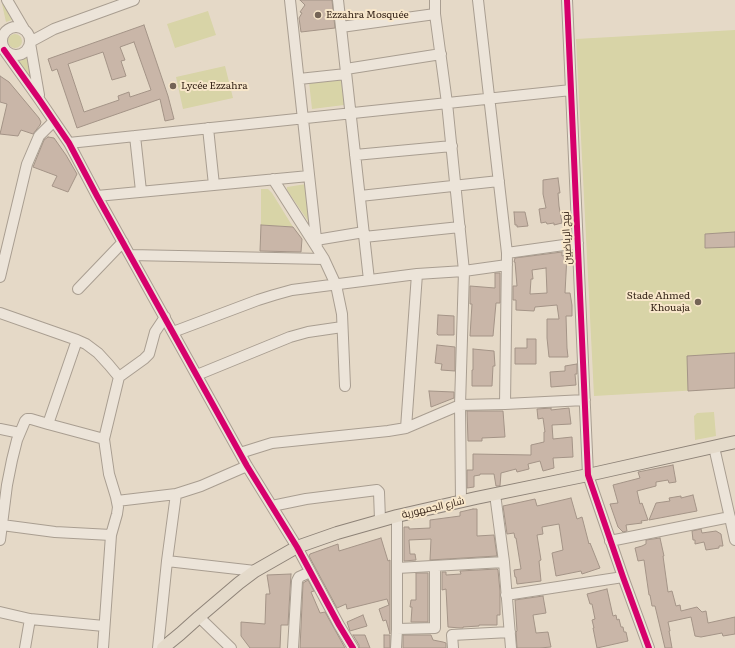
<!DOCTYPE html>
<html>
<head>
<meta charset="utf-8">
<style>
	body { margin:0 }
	canvas { display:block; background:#e5d9c7 }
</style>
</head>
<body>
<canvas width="735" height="648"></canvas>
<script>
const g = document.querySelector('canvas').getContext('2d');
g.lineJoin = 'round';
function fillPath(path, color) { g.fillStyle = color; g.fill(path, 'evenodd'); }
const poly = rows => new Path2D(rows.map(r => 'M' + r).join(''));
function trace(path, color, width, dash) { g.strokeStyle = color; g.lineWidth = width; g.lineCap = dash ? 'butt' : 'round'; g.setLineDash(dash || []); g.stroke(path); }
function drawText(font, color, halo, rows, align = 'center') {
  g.font = font + ' Literata,Cairo,serif'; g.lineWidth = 4; g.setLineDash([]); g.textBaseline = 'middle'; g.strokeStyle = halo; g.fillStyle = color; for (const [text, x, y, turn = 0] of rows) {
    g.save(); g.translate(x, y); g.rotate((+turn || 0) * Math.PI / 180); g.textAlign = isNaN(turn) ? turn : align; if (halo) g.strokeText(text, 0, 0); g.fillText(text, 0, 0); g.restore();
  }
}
const green = poly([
	[2,4,3,4,12,20,6,22],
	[208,11,216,35,175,48,167,24],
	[735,30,735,388,594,396,576,39],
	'8 41a7 7 0 1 1 14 0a7 7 0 1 1-14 0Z',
	[27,58,32,80,30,80,18,62],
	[225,66,233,98,183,109,176,77],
	[341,78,344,105,312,109,309,82],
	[306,184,310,221,308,221,287,190,287,187],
	[261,189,268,189,272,193,293,227,261,225],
	[714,412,716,436,695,440,694,416,697,413]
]);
const building = poly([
	[300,0,332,0,335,28,301,32,299,18,302,13,300,12,305,5,300,0],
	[144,25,168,96,174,119,165,121,160,99,77,128,57,69,52,71,48,59,144,25],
	[134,42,151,90,130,97,129,92,118,96,119,100,84,112,68,64,103,52,112,80,126,76,121,61,125,60,120,47,134,42],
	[0,76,9,82,39,118,41,122,40,125,33,134,21,130,18,136,0,134,7,104,0,102,0,76],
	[48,137,54,138,66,155,77,174,68,192,52,186,57,176,33,167,44,140,48,137],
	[558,178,560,193,558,193,559,206,562,223,554,225,554,223,547,224,546,222,541,223,539,209,546,208,543,194,543,180,558,178],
	[514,212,525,212,528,226,517,227,517,225,515,225,514,212],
	[261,225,293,227,302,239,301,252,260,251,261,225],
	[735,232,735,247,705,248,705,234,735,232],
	[562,252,562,256,567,255,565,293,570,293,572,305,572,316,566,316,567,348,568,357,549,357,547,338,547,319,559,319,557,305,535,307,534,311,516,310,516,300,513,300,513,286,517,286,515,262,514,262,515,258,562,252],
	[546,268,547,293,530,294,531,279,533,279,532,270,546,268],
	[495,273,500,273,500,303,496,303,493,336,470,336,472,304,470,304,470,286,495,288,495,273],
	[438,315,454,316,454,335,438,335,437,334,438,315],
	[527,339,536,339,536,364,515,364,515,348,527,348,527,339],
	[437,345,455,347,455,371,441,370,442,364,435,363,437,345],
	[473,349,494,351,495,366,493,366,492,386,472,386,472,370,473,370,473,349],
	[735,353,735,388,688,391,687,356,735,353],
	[577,364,577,374,575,374,576,385,551,387,550,372,565,371,565,366,577,364],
	[429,391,454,392,454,398,431,407,429,391],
	[551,408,551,410,569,408,571,424,552,425,553,439,572,437,573,457,553,458,554,468,543,471,540,461,528,464,529,469,517,472,516,469,501,473,500,486,496,486,494,474,480,474,480,475,474,476,474,487,467,488,467,470,473,470,473,454,531,455,531,445,544,442,544,432,545,432,543,418,538,419,537,409,551,408],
	[467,411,503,411,505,437,482,438,482,441,468,441,467,411],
	[673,465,676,482,669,483,668,480,656,482,656,486,637,491,640,504,642,503,648,520,641,521,642,523,626,525,627,531,623,532,618,527,610,504,618,503,613,485,640,478,638,472,673,465],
	[693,495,697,511,649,520,656,503,670,501,669,498,681,496,681,498,693,495],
	[571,498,577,519,582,517,589,544,590,543,600,568,582,574,581,571,556,576,552,553,563,550,559,524,542,527,543,534,537,535,541,560,539,561,541,581,517,584,516,577,515,577,514,570,521,569,516,538,515,538,514,533,507,534,503,506,535,499,537,506,571,498],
	[473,509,477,509,477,536,494,535,497,556,430,560,431,539,409,540,410,554,415,554,416,560,404,561,404,527,409,527,409,529,430,528,430,520,460,516,460,512,473,509],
	[701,529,702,533,716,531,721,534,723,546,719,546,719,548,706,550,704,542,695,544,695,540,693,540,692,531,701,529],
	[381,538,388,561,390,560,390,634,386,620,383,621,379,609,389,605,387,599,347,609,346,604,337,608,309,556,310,554,338,544,339,551,381,538],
	[660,538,664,556,663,556,668,592,672,591,676,606,680,605,681,611,697,607,702,612,706,611,708,623,735,617,735,634,723,636,722,633,701,637,695,636,691,617,668,622,670,631,669,631,672,648,665,648,655,606,652,606,650,595,649,595,644,560,638,561,635,548,642,546,646,544,646,540,660,538],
	[497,569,498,570,500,591,500,615,497,615,497,625,479,625,479,626,463,627,463,628,460,628,448,627,446,589,442,590,442,572,446,572,446,575,461,574,460,571,497,569],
	[416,573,428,573,428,622,411,622,412,607,410,607,411,600,416,600,416,573],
	[291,574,288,625,281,625,280,648,250,648,241,636,241,622,265,624,266,594,270,594,267,575,291,574],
	[308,580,314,591,311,592,320,613,325,612,345,648,300,648,303,583,308,580],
	[607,589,613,616,616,615,617,620,619,619,621,627,623,627,624,632,626,632,628,641,597,648,593,628,594,628,592,620,595,619,592,604,590,604,587,594,607,589],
	[543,596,546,613,533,615,536,633,548,632,551,647,540,648,517,648,516,633,516,632,517,631,515,600,543,596],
	[363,615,367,626,350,631,347,622,363,615],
	[353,635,365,635,370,648,359,648,359,645,353,635],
	[384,635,390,635,390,648,384,648,384,635],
	[403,635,431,635,433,640,443,642,446,643,446,648,403,648,403,635]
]);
const minor = poly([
	[7,0,24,29],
	[290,0,317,248],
	[338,0,369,280],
	[435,0,435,14,447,103,464,271,460,405,461,502],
	[478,0,507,253,505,404],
	[567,0,588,475,623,577,649,648],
	'2 41a14 14 0 1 1 28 0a14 14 0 1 1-28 0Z',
	[341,27,435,14],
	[30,42,54,29,134,0],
	[30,43,39,95],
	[4,50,39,99,69,143,97,196,247,466,297,547,339,625,353,648],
	[346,69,441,54],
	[299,79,346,74],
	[208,128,214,185],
	[135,136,141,191],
	[69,143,571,90],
	[355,155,452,146],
	[273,179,324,259,336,285,342,314,345,386],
	[97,196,309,176],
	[360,196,499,181],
	[364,237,460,227],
	[316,240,364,232],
	[507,253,578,243],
	[130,255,324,259],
	[0,277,27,164,39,136,54,121],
	[78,289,123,242],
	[0,313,77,340,48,424,31,419,27,419,25,421,17,440,12,460,7,485,0,540],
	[173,332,258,300,274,295,292,290,417,274,464,271,507,265],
	[77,340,86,344,98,353,109,365,119,377],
	[197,375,290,337,308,332,342,327],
	[48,424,104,439],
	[406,428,417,274],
	[0,429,20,433],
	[714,447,735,540],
	[240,453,272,443,388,431,406,428,460,405,505,404,585,400],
	[495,494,504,562,511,648],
	[117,501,176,494],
	[272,506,306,499,377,490,379,492,380,520],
	[2,525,55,532,111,535],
	[610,541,730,517],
	[167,561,255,571],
	[397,568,504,562],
	[506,595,623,577],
	[0,612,30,619,104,626],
	[199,617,231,648],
	[397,629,435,628,435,566],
	[25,648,30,619],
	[103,648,111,535,117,514,118,507,116,497,109,474,104,439,119,377,144,359,149,354,155,332,165,317],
	[158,648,167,561,176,494,201,486,247,466],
	[293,648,297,581,299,577,310,572],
	[396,648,397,629,397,516],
	[453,648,452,635,510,632]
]);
const major = poly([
	[163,648,180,634,199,617,239,583,255,571,297,547,337,533,397,516,476,498,588,475,735,442]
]);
const cycleway = poly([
	[567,0,588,475,623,577,649,648],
	[4,50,39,99,69,143,97,196,247,466,297,547,339,625,353,648]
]);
const markers = [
	[318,15,4,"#746456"],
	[173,86,4,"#746456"],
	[698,302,4,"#746456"]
];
const poiNames = [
	["Ezzahra Mosquée",326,15],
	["Lycée Ezzahra",181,86],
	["Stade Ahmed",690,296,"right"],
	["Khouaja",690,308,"right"]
];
const streetNames = [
	["نهج الرياضيين",567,238,-93],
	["شارع الجمهورية",433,508,-13]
];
fillPath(green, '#d8d4a7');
fillPath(building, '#c9b6a8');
trace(building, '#a49487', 1);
trace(minor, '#a99e91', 12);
trace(major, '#8e8378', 14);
trace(minor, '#ece4d9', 10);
trace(major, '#e4daca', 12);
trace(cycleway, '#d6006c', 6);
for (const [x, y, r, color] of markers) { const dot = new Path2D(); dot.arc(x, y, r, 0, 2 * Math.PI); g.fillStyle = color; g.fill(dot); trace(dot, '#f8e7ca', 1.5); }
drawText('10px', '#372519', '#f8e7ca', poiNames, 'left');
drawText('10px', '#372519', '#f8e7ca', streetNames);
</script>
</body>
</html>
